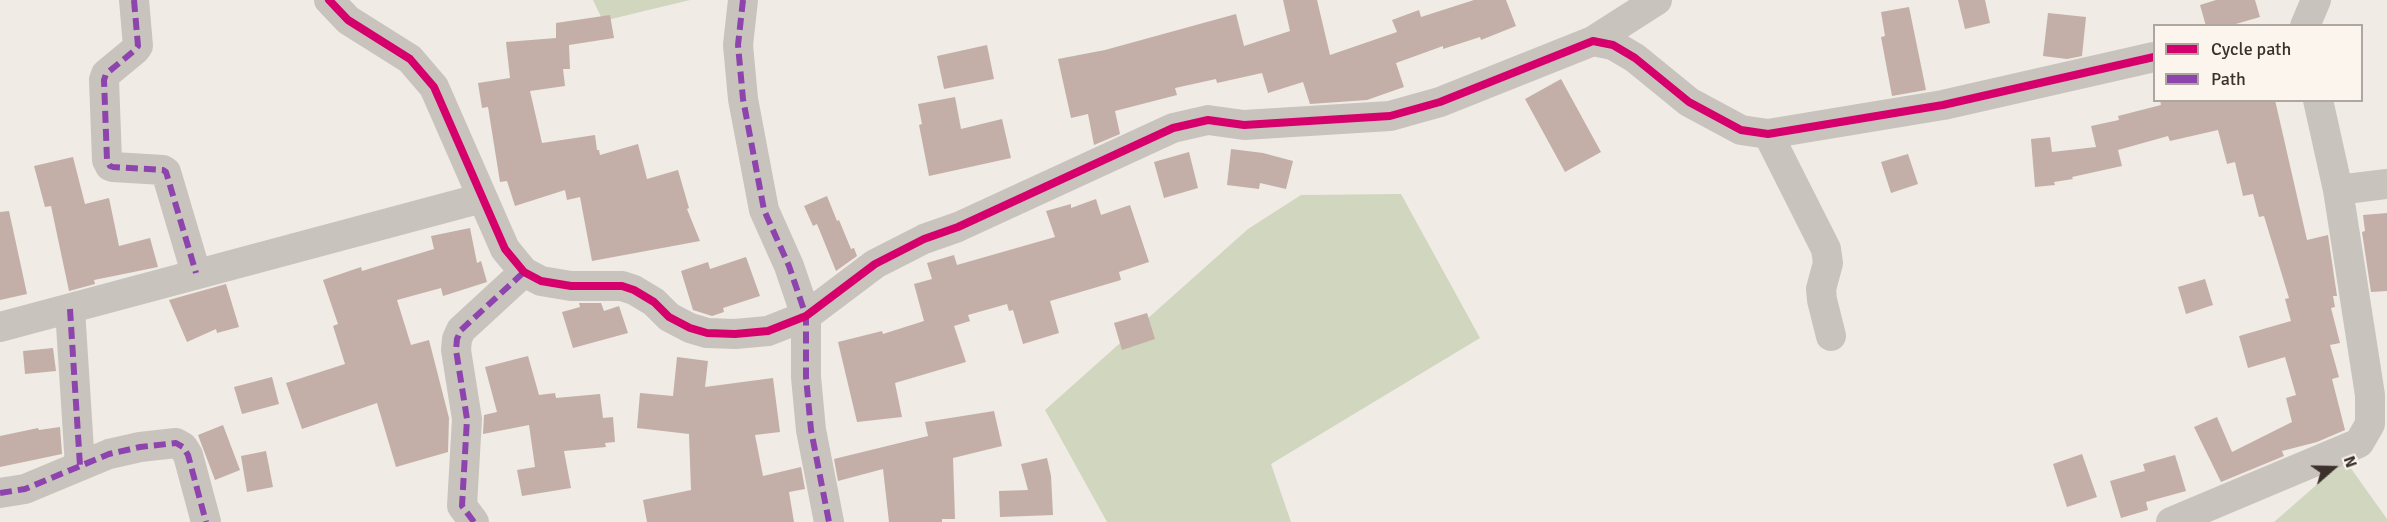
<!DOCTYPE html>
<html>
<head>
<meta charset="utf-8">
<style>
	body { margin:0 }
	#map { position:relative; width:2387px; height:522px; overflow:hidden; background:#f0ebe5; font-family:Signika,sans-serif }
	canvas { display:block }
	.legend { position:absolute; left:2153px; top:24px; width:210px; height:78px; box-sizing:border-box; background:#fbf5ee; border:2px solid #aea6a0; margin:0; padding:8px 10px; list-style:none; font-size:18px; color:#3b302b }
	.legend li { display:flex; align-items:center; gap:12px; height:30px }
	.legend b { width:30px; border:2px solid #aea6a0 }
	.north { position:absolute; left:2303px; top:438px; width:60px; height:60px; -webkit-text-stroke:4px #fbf5ee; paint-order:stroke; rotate:70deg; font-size:16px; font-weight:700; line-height:24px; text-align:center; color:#3b302b }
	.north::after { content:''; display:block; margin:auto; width:21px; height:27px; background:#3b302b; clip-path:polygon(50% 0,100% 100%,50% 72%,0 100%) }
</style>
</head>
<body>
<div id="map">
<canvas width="2387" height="522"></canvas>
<ul class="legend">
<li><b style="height:8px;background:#d6006c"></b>Cycle path</li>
<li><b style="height:8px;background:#8e44ad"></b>Path</li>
</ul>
<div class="north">N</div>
</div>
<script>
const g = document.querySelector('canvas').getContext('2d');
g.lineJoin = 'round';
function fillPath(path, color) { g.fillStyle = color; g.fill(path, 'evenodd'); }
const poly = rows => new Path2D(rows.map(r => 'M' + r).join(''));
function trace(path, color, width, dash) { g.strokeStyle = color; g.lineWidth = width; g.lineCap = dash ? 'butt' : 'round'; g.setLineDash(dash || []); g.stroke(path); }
const green = poly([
	[593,0,690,0,603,21],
	[1401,194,1480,338,1271,464,1291,522,1107,522,1045,410,1248,229,1301,195],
	[2345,460,2387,519,2387,522,2274,522]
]);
const building = poly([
	[1283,0,1317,0,1330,55,1397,32,1392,20,1419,10,1421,17,1474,0,1506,0,1516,26,1481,40,1480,37,1443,49,1443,46,1396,63,1404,87,1367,100,1310,104,1303,82,1268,93,1262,73,1217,83,1216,79,1175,88,1177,95,1115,111,1120,134,1094,145,1088,114,1071,118,1058,59,1105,50,1236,14,1244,46,1290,31],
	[1958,0,1985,0,1990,23,1965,29],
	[2216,0,2255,0,2260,17,2229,26,2206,26,2200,5],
	[1909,7,1926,90,1892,96,1881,37,1885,36,1881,12],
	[2048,13,2086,17,2082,56,2067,59,2043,56],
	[610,15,614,38,569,45,570,69,563,69,565,86,530,91,542,143,595,135,597,150,599,150,600,155,638,144,647,179,678,170,689,208,687,209,700,241,592,261,580,197,567,200,565,190,515,206,507,181,500,182,488,107,482,108,478,83,510,78,506,42,556,38,556,23],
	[987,45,994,79,944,89,937,56],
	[1561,79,1601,152,1565,172,1525,99],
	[955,97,961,129,1002,119,1011,158,929,176,919,125,922,124,918,104],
	[2160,100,2275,100,2307,240,2328,235,2337,296,2333,296,2335,307,2331,308,2340,343,2330,345,2339,377,2332,379,2345,430,2317,442,2282,451,2284,456,2221,482,2194,427,2217,417,2232,452,2292,422,2286,398,2296,395,2285,357,2248,368,2239,336,2291,321,2285,299,2289,298,2264,216,2259,217,2253,194,2243,196,2235,162,2227,164,2218,130,2170,141,2168,136,2118,150,2122,166,2072,177,2073,179,2054,182,2055,185,2035,187,2031,139,2050,137,2052,152,2096,147,2091,126,2119,120,2118,116,2161,105],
	[1231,149,1263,153,1293,161,1286,189,1260,183,1259,189,1227,185],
	[1189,152,1198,188,1164,198,1154,162],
	[1908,154,1918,184,1891,193,1881,162],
	[73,157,85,204,109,198,119,246,150,238,158,267,94,280,95,284,69,291,51,206,45,207,34,166],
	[827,196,837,221,839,220,851,249,854,248,857,256,836,271,817,224,813,226,804,206],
	[1096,199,1101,215,1130,205,1149,262,1119,272,1121,280,1050,301,1059,333,1023,344,1013,310,1009,311,1007,304,968,315,970,321,954,326,966,362,895,383,902,417,857,422,838,342,882,331,883,334,924,321,914,284,932,279,927,263,954,255,957,265,1055,237,1046,211,1071,204,1071,208],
	[9,211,27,294,0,300,0,212],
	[2387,213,2387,291,2371,292,2362,232,2365,231,2363,215],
	[470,228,477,263,481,261,487,282,443,296,441,288,397,300,411,345,429,340,449,418,448,452,396,467,377,403,302,429,286,383,345,364,333,326,338,324,323,280,361,267,362,271,434,249,431,236],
	[746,257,760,296,723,308,724,312,712,316,693,310,681,271,708,262,710,269],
	[2205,279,2213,305,2186,314,2178,287],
	[226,284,239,327,217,333,216,329,187,342,169,300],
	[579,303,601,303,604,311,619,306,628,333,573,348,562,312,580,307],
	[1147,313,1155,339,1122,350,1114,323],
	[53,348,56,371,25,374,23,351],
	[528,356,539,395,555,393,556,398,600,394,603,418,613,417,615,442,605,443,606,447,564,451,571,488,522,496,517,470,535,467,529,425,483,434,484,415,497,412,485,367],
	[677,357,708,361,705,387,773,378,780,432,755,435,763,476,801,467,805,489,789,492,794,522,647,522,643,500,691,490,689,434,637,428,640,393,673,396],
	[272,377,279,404,242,414,234,387],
	[994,411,1002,446,953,458,955,519,942,519,942,522,889,522,883,469,838,481,834,459,928,436,925,422],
	[223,425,240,470,215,480,198,435],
	[60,427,62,454,0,467,0,436,38,428,39,430],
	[266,451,273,487,247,492,241,456],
	[2082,454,2097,497,2067,507,2053,464],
	[2175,455,2186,491,2146,502,2148,510,2121,518,2110,481,2145,471,2143,464],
	[1047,458,1051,476,1053,515,1000,517,999,491,1028,490,1021,464]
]);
const street = poly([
	[134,0,138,46,135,50,106,74,104,80,107,160,110,166,113,167,163,170,166,172,196,273],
	[329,0,348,20,410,59,434,87,505,249,524,272,541,281,571,286,622,286,634,290,654,302,669,317,690,328,707,333,735,334,768,331,806,316,875,264,924,239,958,227,1173,128,1208,120,1244,125,1390,116,1440,102,1593,41,1613,45,1635,58,1689,102,1741,130,1768,134,1943,105,2154,57],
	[743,0,738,45,743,99,764,210,789,266,806,316,806,377,811,430,829,522],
	[2305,26,2316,0],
	[1593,41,1657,0],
	[2318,100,2338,190,2387,184],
	[1768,134,1826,249,1828,263,1821,289,1822,300,1831,336],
	[70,309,80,466],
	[0,327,482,198],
	[0,493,25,489,109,454,140,447,176,443,183,447,188,455,206,522],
	[474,522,462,506,467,419,456,350,457,339,461,330,524,272],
	[2171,522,2359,443,2370,424,2370,395,2338,190]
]);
const quiet = poly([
	[134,0,138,46,135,50,106,74,104,80,107,160,110,166,113,167,163,170,166,172,196,273],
	[743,0,738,45,743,99,764,210,789,266,806,316,806,377,811,430,829,522],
	[70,309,80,466],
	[0,493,25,489,109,454,140,447,176,443,183,447,188,455,206,522],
	[474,522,462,506,467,419,456,350,457,339,461,330,524,272]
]);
const cycleway = poly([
	[329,0,348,20,410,59,434,87,505,249,524,272,541,281,571,286,622,286,634,290,654,302,669,317,690,328,707,333,735,334,768,331,806,316,875,264,924,239,958,227,1173,128,1208,120,1244,125,1390,116,1440,102,1593,41,1613,45,1635,58,1689,102,1741,130,1768,134,1943,105,2154,57]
]);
fillPath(green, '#d1d6bf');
fillPath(building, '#c3afa7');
trace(street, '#c9c3be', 30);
trace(quiet, '#8e44ad', 6, [12, 6]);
trace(cycleway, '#d6006c', 8);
</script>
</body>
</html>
